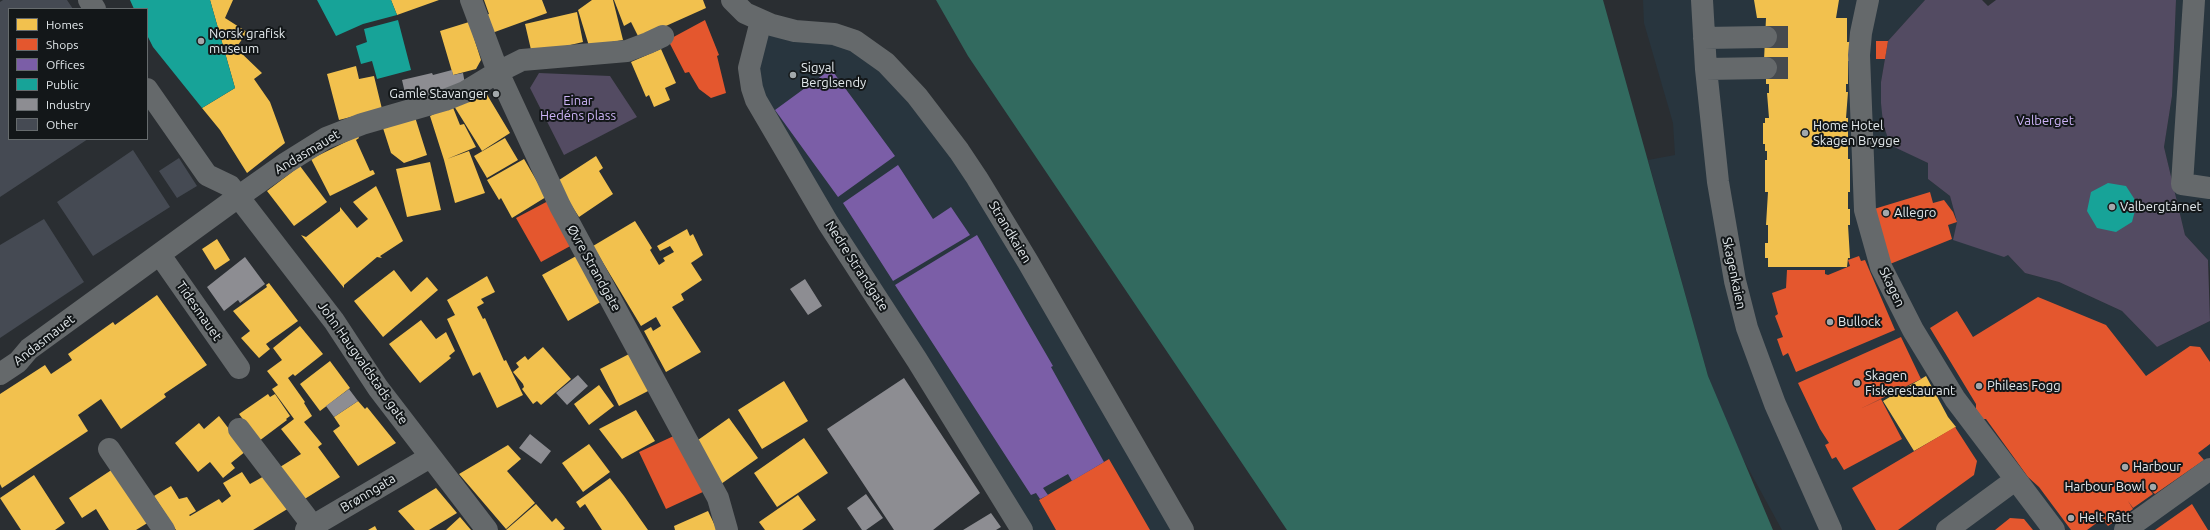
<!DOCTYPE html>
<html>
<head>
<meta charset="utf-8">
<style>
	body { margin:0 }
	#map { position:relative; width:2210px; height:530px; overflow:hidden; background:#2a2e32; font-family:Ubuntu,sans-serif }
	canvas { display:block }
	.legend { position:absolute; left:8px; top:8px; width:140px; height:132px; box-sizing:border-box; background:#131719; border:1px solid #666b6d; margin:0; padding:5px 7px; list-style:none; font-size:12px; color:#e3e9ec }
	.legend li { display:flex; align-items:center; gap:8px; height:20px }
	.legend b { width:20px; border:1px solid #666b6d }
</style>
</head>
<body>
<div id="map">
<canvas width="2210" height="530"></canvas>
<ul class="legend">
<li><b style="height:11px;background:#f2c14e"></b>Homes</li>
<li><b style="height:11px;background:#e4572e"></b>Shops</li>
<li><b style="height:11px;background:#7b5ea7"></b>Offices</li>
<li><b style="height:11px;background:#17a398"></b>Public</li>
<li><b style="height:11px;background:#8d8d92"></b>Industry</li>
<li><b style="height:11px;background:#454a53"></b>Other</li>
</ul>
</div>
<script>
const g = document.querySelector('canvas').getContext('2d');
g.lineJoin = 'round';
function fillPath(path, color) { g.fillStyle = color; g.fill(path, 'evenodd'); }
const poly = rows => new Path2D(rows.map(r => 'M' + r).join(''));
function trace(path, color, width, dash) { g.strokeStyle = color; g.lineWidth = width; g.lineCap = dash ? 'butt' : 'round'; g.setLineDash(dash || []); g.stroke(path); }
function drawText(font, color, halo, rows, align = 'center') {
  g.font = font + ' Ubuntu,sans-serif'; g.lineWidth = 4; g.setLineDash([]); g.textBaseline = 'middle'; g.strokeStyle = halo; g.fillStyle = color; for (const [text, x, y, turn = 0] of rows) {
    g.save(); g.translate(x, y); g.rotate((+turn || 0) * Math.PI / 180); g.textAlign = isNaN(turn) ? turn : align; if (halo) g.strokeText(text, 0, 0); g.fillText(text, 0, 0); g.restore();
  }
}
const built = poly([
	[1643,0,1925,0,1888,41,1881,82,1883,123,1890,144,1928,163,1928,179,1950,196,1957,222,2008,255,2025,273,2059,282,2122,311,2157,347,2210,321,2210,530,1782,530,1738,450,1708,376,1648,160,1675,155,1673,123,1644,23],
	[2176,0,2210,0,2210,272,2208,260,2185,235,2164,147,2172,96],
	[772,25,834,34,917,96,1183,530,1022,530,750,78]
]);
const green = poly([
	[1925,0,1982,0,1988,6,1996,0,2176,0,2172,96,2164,147,2185,235,2208,260,2210,321,2157,347,2122,311,2059,282,2025,273,2008,255,2004,257,1953,240,1957,222,1950,196,1928,179,1928,163,1890,145,1883,123,1881,103,1881,82,1888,41],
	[539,73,610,76,637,117,564,155,530,88]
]);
const water = poly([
	[936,0,1603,0,1708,376,1773,530,1287,530,968,56]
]);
const homes = poly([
	[210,0,233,0,225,18,247,32,236,48,262,73,254,79,270,102,285,143,247,173,220,130,202,108,235,88],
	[391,0,439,0,397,15],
	[484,0,542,0,547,13,492,33,486,15,489,14],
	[592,0,613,0,623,40,589,46,578,10],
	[614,0,703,0,706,8,639,38,631,22,624,26],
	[1754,0,1839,0,1836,18,1847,18,1847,42,1850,42,1850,61,1848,61,1848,84,1846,84,1846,92,1848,92,1846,118,1848,118,1848,159,1850,159,1850,192,1848,192,1848,209,1850,209,1850,225,1848,225,1850,258,1848,258,1847,267,1768,267,1768,258,1765,258,1765,243,1768,243,1768,225,1766,225,1768,192,1765,192,1765,160,1767,160,1767,151,1765,151,1765,144,1763,144,1763,123,1765,123,1765,118,1769,118,1767,93,1769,93,1769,84,1766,84,1766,60,1764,60,1766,18,1757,18],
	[577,12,583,42,532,54,525,24],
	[469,22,481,60,476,69,453,75,440,31],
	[661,49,676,83,665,88,670,100,654,107,649,95,646,97,631,62],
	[356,66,359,79,374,76,382,109,339,120,327,74],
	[483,88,510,133,482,151,454,106],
	[452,105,460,125,464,124,476,147,447,159,469,151,485,193,455,203,444,160,430,116],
	[415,117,427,155,404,163,391,153,383,128],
	[358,136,359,138,356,140,370,171,373,170,375,174,330,196,311,159],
	[505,138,518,160,487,178,474,156],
	[596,156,603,168,599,171,613,194,579,217,556,182],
	[524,159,546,197,512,218,501,198,499,200,487,180],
	[430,162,441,210,407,217,396,169],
	[300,166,327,202,294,226,267,191],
	[376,186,403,241,380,256,382,258,377,257,344,285,344,288,301,235,306,237,340,211,340,207,357,228,368,219,353,202],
	[635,221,652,248,650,250,659,265,665,261,663,258,674,252,670,246,660,251,657,246,687,229,690,236,693,234,703,255,691,263,702,280,681,294,684,300,672,307,701,352,666,372,644,331,651,327,653,331,661,326,656,317,641,326,593,246],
	[217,239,230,260,215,270,202,249],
	[578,255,604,300,568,321,542,275],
	[394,270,411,292,427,277,438,290,383,337,354,301],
	[487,276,495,292,481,299,484,303,477,307,483,319,485,318,504,361,506,360,523,395,497,408,480,372,473,376,447,319,455,315,447,300],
	[269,283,298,321,266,344,270,349,259,358,241,338,250,331,233,311,267,287,266,285],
	[157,295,207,365,164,394,166,397,121,429,101,399,78,415,88,431,2,488,0,484,0,394,45,365,51,374,72,360,68,354,113,322,115,325],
	[421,320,436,339,446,332,455,351,449,356,451,358,420,383,389,344],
	[300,326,323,354,295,376,293,374,288,378,305,402,304,403,312,416,304,422,322,444,318,447,340,477,303,500,280,467,301,454,281,429,294,419,272,389,278,385,267,371,282,360,273,348],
	[543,347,571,379,541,405,537,401,533,404,522,389,524,387,523,384,513,372,519,367,516,363,525,356,528,360],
	[631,353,650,390,619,406,600,369],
	[330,361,350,388,320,411,300,384],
	[1926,376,1948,417,1956,427,1914,451,1883,401],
	[784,381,808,421,762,449,738,410],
	[599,385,614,406,589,425,574,404],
	[268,394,270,397,275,394,290,416,286,419,287,420,259,441,239,414],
	[358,401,365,409,367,407,396,443,358,466,333,431,340,426,334,417],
	[636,410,655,441,622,459,599,429],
	[219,416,246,451,231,463,235,468,223,478,210,462,198,472,175,443,199,423,204,429],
	[729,418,758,458,721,484,698,440],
	[804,438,828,473,777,507,754,473],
	[589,444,610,472,583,492,562,463],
	[508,445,521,459,507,471,535,503,506,529,459,474],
	[113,469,149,522,136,530,109,530,96,509,82,518,69,498],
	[242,472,250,484,266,475,289,508,253,530,176,530,154,496,171,486,179,499,187,497,196,511,189,515,190,516,219,499,222,503,231,496,223,483],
	[34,475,65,523,55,530,21,530,0,498],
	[610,478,624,496,648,530,602,530,585,504,580,508,576,502],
	[436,488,457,513,429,530,415,530,398,511],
	[798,495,816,520,802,530,765,530,759,522],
	[536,504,552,522,556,518,565,528,563,530,506,530],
	[708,511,717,530,675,530,674,526],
	[460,517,471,530,446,530],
	[375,526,377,530,368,530]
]);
const shops = poly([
	[705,20,719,55,717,56,726,93,711,98,699,89,689,72,685,73,668,40],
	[1876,41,1888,41,1885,59,1876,59],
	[1930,192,1933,203,1944,200,1953,212,1957,222,1948,225,1952,239,1890,264,1874,209],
	[550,200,574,244,541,262,516,218],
	[1859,256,1861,261,1865,260,1895,330,1796,372,1788,353,1783,356,1777,339,1783,337,1775,316,1778,314,1772,293,1786,288,1787,270,1825,270,1825,274,1828,275,1850,266,1848,260],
	[2038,297,2106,325,2146,376,2190,346,2200,347,2210,362,2210,444,2198,453,2204,460,2155,494,2148,488,2153,494,2133,508,2128,501,2133,509,2108,526,2102,519,2087,530,2071,530,2039,487,2028,477,1986,419,1983,419,1976,409,1976,404,1930,328,1957,311,1973,337],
	[1901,337,1921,379,1860,409,1881,399,1902,439,1844,470,1836,457,1832,459,1825,445,1829,443,1820,429,1798,383],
	[1955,427,1977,461,1974,475,1898,530,1876,530,1852,488],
	[678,434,705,491,666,509,639,452],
	[1109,459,1150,530,1056,530,1039,500],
	[2192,504,2208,530,2155,530],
	[2010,518,2024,519,2033,530,1995,530]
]);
const offices = poly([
	[831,69,895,156,838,197,775,110],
	[898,165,933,219,951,207,970,235,893,281,843,203],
	[977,235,1053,366,1051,367,1104,462,1072,481,1068,474,1043,488,1048,495,1040,499,1036,493,1031,495,895,285]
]);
const public = poly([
	[130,0,210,0,235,88,202,108,153,47,147,35,147,9,134,9],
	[317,0,391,0,397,15,363,24,336,36],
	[398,20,411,70,377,79,372,61,361,64,356,46,367,42,364,29],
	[2108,183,2126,186,2137,203,2132,222,2116,232,2097,228,2087,211,2091,192]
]);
const industry = poly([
	[452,70,453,75,463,73,465,84,408,106,402,80,432,73,433,75],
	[245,257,265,284,240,303,238,300,224,311,207,287],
	[805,279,822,306,808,315,790,289],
	[578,375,588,386,567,405,556,393],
	[904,378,980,493,933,530,894,530,827,429],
	[349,389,358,401,334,417,326,406],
	[530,434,551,451,541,464,519,448],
	[866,494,883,518,866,530,862,530,847,508],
	[991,513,1001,527,996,530,963,530]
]);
const building = poly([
	[3,0,67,0,73,9,9,9,9,139,88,139,0,197,0,2],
	[133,150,170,207,93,256,57,202],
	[179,158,197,186,177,198,159,171],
	[44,219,84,282,0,338,0,245]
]);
const minorTunnel = poly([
	[1766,37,1795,37],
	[1766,68,1795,68]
]);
const minor = poly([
	[89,0,95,9],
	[471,0,498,72,560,206,718,498,727,530],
	[732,0,745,13,772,25,795,31,834,34,855,41,886,63,917,96,959,151,977,178,1028,262,1183,530],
	[1702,0,1706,69,1718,182,1735,281,1747,328,1775,404,1831,530],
	[1868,0,1861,33,1859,55,1865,210,1881,267,1913,330,1955,399,2054,530],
	[2194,0,2182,184,2210,188],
	[761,21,749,68,752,88,756,100,828,223,917,360,1022,530],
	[1704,38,1766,37],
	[1706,69,1766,68],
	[147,89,207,175,230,186,334,321,378,388,487,530],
	[160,255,239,368],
	[0,374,18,362,29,349,238,197,286,163,326,138,362,124,445,100,465,92,498,72,522,60,627,51,648,43,663,36],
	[239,429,316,530],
	[109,449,164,530],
	[306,530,430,457],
	[1947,530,2015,480],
	[2125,530,2210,469]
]);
const markers = [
	[201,41,4,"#a2a8ab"],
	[793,75,4,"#a2a8ab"],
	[496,94,4,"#a2a8ab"],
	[1805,133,4,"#a2a8ab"],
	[2112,207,4,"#a2a8ab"],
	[1886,213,4,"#a2a8ab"],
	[1830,322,4,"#a2a8ab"],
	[1857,383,4,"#a2a8ab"],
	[1979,386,4,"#a2a8ab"],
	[2125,467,4,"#a2a8ab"],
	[2153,487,4,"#a2a8ab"],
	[2071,518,4,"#a2a8ab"]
];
const poiNames = [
	["Norsk grafisk",209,34],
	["museum",209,49],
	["Sigyal",801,68],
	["Berglsendy",801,83],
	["Gamle Stavanger",488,94,"right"],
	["Home Hotel",1813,126],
	["Skagen Brygge",1813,141],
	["Valbergtårnet",2120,207],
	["Allegro",1894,213],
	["Bullock",1838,322],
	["Skagen",1865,376],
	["Fiskerestaurant",1865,391],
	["Phileas Fogg",1987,386],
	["Harbour",2133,467],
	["Harbour Bowl",2145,487,"right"],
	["Helt Rått",2079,518]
];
const parkNames = [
	["Einar",578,101],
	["Hedéns plass",578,116],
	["Valberget",2045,121]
];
const streetNames = [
	["Andasmauet",307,152,-31],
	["Strandkaien",1010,232,59],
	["Nedre Strandgate",857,266,57],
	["Øvre Strandgate",594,268,61],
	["Skagenkaien",1734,273,78],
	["Skagen",1892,287,64],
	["Tidesmauet",199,311,55],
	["Andasmauet",44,340,-38],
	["John Haugvaldstads gate",363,363,55],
	["Brønngata",368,493,-31]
];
fillPath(built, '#28353e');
fillPath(green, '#534b62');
fillPath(water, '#326a5f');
fillPath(homes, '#f2c14e');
fillPath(shops, '#e4572e');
fillPath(offices, '#7b5ea7');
fillPath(public, '#17a398');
fillPath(industry, '#8d8d92');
fillPath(building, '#454a53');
trace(minorTunnel, '#464a4e', 22, [22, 11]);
trace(minor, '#65696b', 22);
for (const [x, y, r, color] of markers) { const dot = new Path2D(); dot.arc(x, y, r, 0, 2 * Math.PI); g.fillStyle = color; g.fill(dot); trace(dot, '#131719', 1.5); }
drawText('13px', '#e3e9ec', '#131719', poiNames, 'left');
drawText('13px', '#cdb4f7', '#131719', parkNames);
drawText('13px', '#e3e9ec', '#131719', streetNames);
</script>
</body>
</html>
